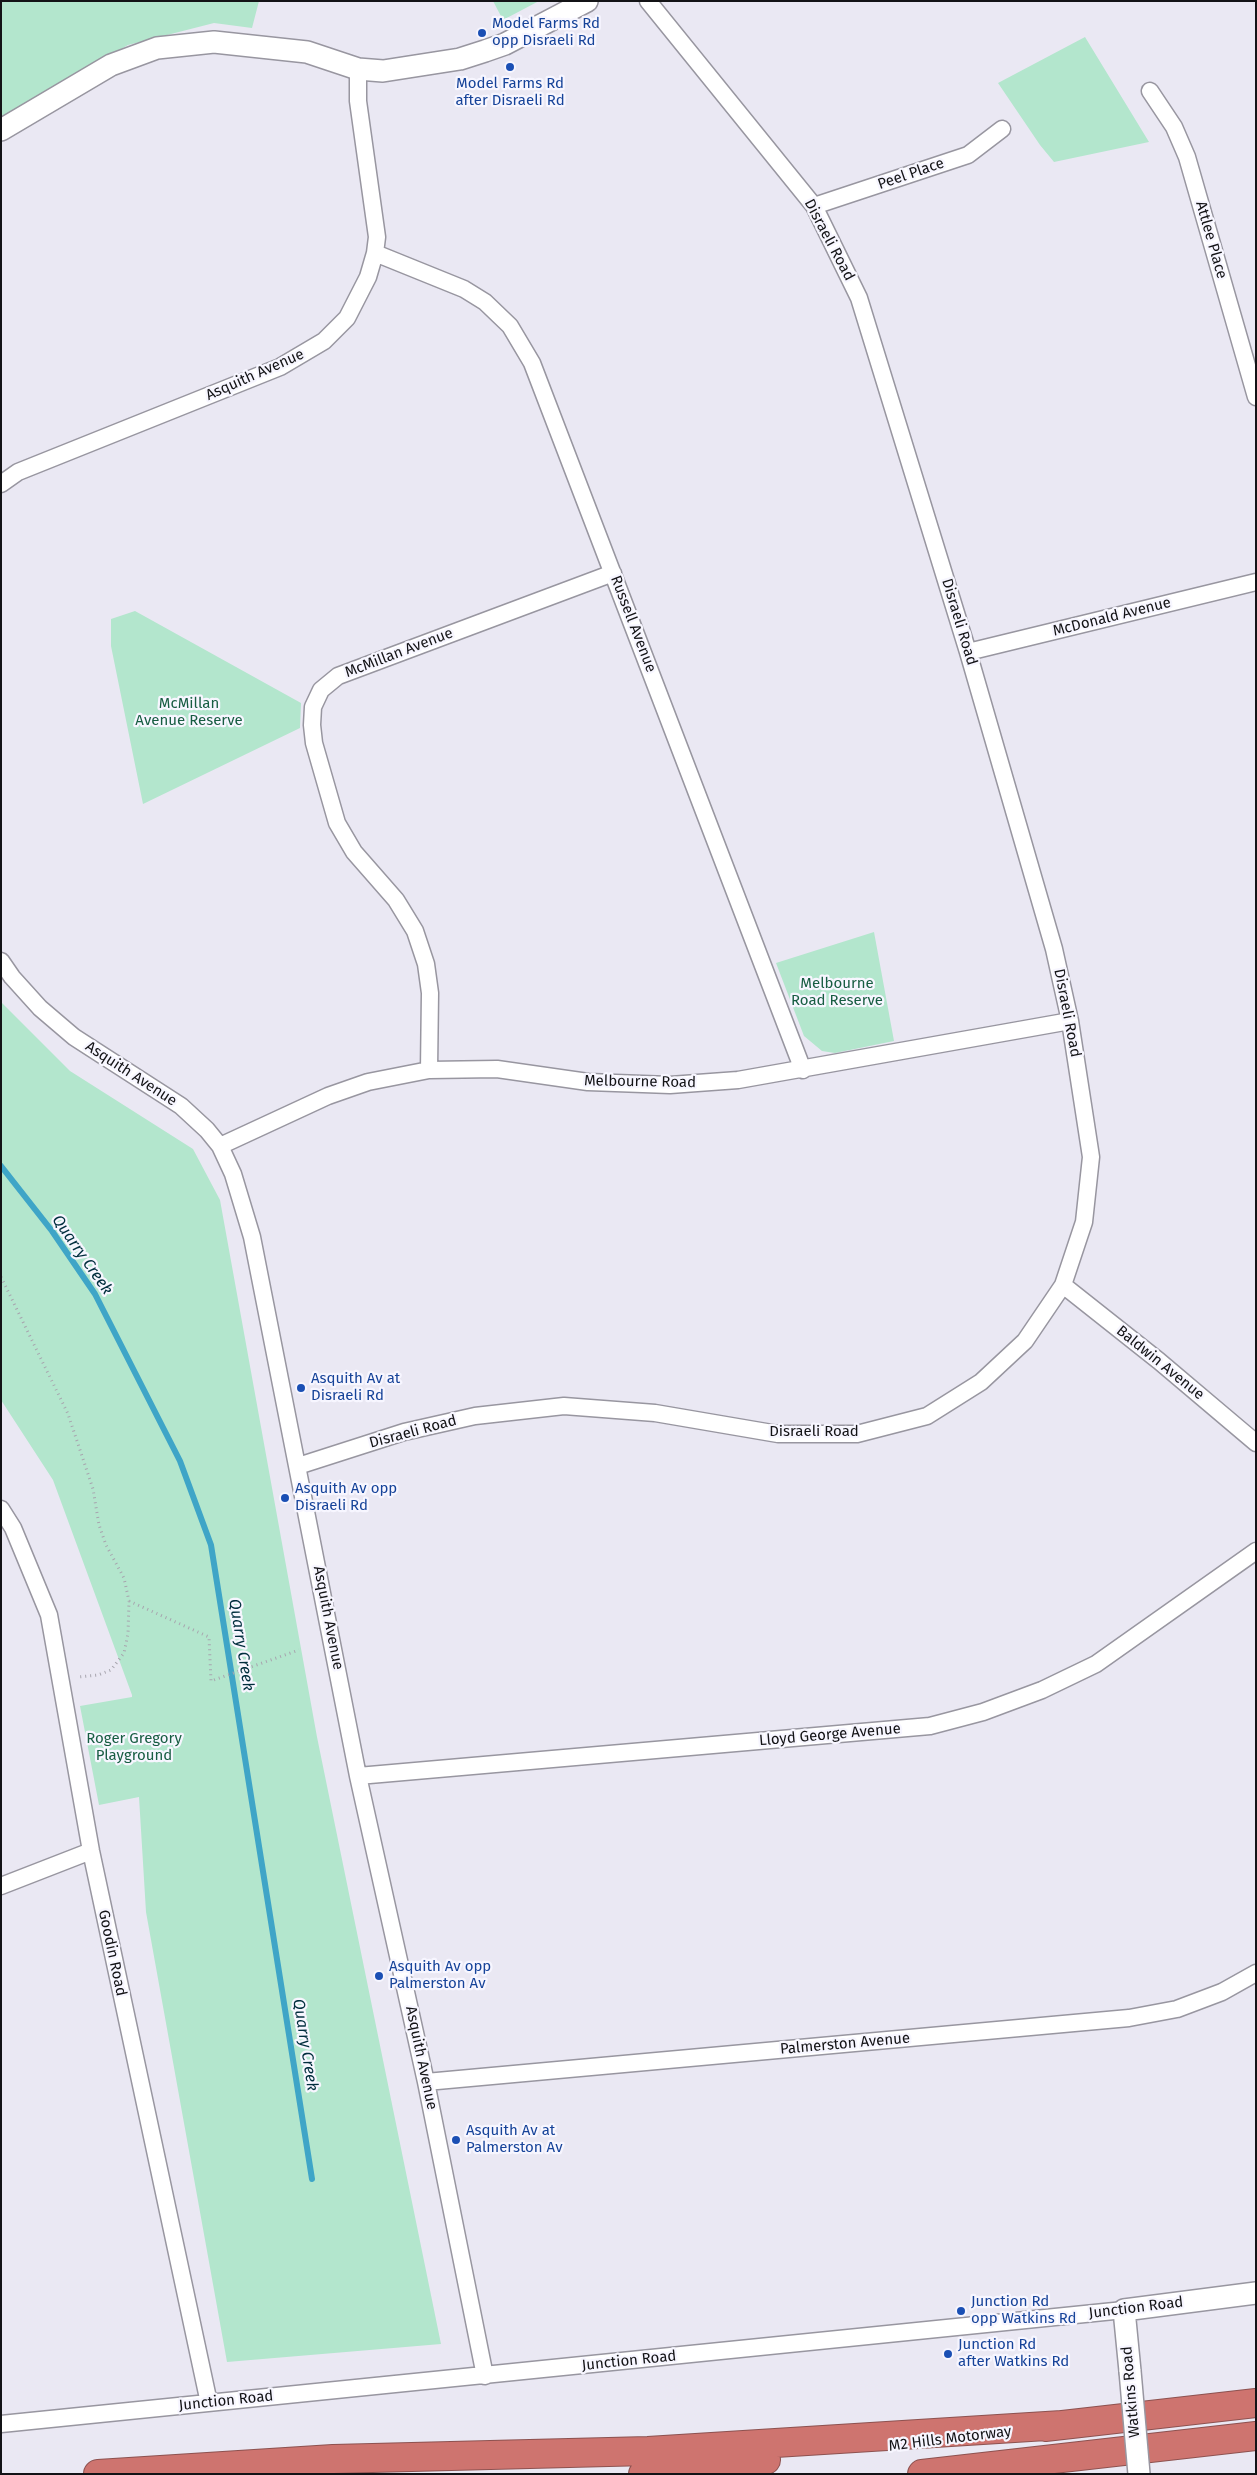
<!DOCTYPE html>
<html>
<head>
<meta charset="utf-8">
<style>
	body { margin:0 }
	#map { position:relative; width:1257px; height:2475px; overflow:hidden; background:#eae8f3; font-family:"Fira Sans",sans-serif }
	canvas { display:block }
	.frame { position:absolute; inset:0; border:2px solid #131316; pointer-events:none }
</style>
</head>
<body>
<div id="map">
<canvas width="1257" height="2475"></canvas>
<div class="frame"></div>
</div>
<script>
const g = document.querySelector('canvas').getContext('2d');
g.lineJoin = 'round';
function fillPath(path, color) { g.fillStyle = color; g.fill(path, 'evenodd'); }
const poly = rows => new Path2D(rows.map(r => 'M' + r).join(''));
function trace(path, color, width, dash) { g.strokeStyle = color; g.lineWidth = width; g.lineCap = dash ? 'butt' : 'round'; g.setLineDash(dash || []); g.stroke(path); }
function drawText(font, color, halo, rows, align = 'center') {
  g.font = font + ' "Fira Sans",sans-serif'; g.lineWidth = 4.5; g.setLineDash([]); g.textBaseline = 'middle'; g.strokeStyle = halo; g.fillStyle = color; for (const [text, x, y, turn = 0] of rows) {
    g.save(); g.translate(x, y); g.rotate((+turn || 0) * Math.PI / 180); g.textAlign = isNaN(turn) ? turn : align; if (halo) g.strokeText(text, 0, 0); g.fillText(text, 0, 0); g.restore();
  }
}
const green = poly([
	[1,1,259,1,252,28,214,23,128,45,1,118],
	[493,1,539,1,503,20],
	[1085,37,1149,142,1054,162,1040,145,998,83],
	[135,611,301,703,300,728,143,804,111,646,111,619],
	[874,932,894,1041,835,1053,822,1051,804,1036,776,963],
	[1,1002,70,1071,193,1149,220,1200,317,1737,441,2344,227,2362,146,1912,139,1797,99,1805,80,1706,132,1697,132,1695,53,1480,1,1400]
]);
const stream = poly([
	[1,1166,52,1231,95,1294,180,1461,211,1545,312,2179]
]);
const path = poly([
	[1,1277,68,1414,93,1489,99,1525,106,1545,124,1578,129,1601,128,1634,124,1653,111,1670,98,1675,78,1677],
	[129,1601,209,1637,211,1681,299,1650]
]);
const minor = poly([
	[1150,91,1174,127,1187,157,1256,397],
	[814,206,968,155,1002,129],
	[375,253,464,289,485,302,510,326,532,363,803,1070],
	[1,484,18,472,280,367,324,341,347,318,368,277,375,253,377,237,358,101,358,69],
	[968,652,1256,582],
	[1,961,12,977,40,1008,74,1037,181,1106,207,1130,220,1146,233,1174,252,1237,358,1776,426,2082,485,2376],
	[429,1070,430,993,426,964,415,931,396,900,354,852,337,823,314,743,312,725,313,707,321,690,338,676,613,573],
	[220,1146,328,1096,368,1082,429,1070,497,1069,588,1082,670,1085,738,1080,1070,1021],
	[1063,1285,1159,1361,1256,1443],
	[298,1466,404,1432,475,1416,564,1406,655,1413,778,1434,857,1434,927,1416,981,1382,1025,1341,1063,1285,1084,1222,1091,1157,1070,1021,1054,949,968,652,859,298,814,206,648,1],
	[1,1509,13,1528,49,1615,91,1851,209,2403],
	[358,1776,930,1726,983,1712,1042,1690,1096,1664,1256,1551],
	[1,1886,91,1851],
	[426,2082,1129,2018,1177,2009,1222,1992,1256,1973],
	[1,2424,1124,2310]
]);
const tertiary = poly([
	[1,130,111,65,157,48,214,42,307,52,358,69,383,71,460,59,485,51,505,44,587,1],
	[1130,2371,1124,2310,1256,2293]
]);
const motorway = poly([
	[1045,2427,1256,2403],
	[98,2474,333,2459,648,2451,1062,2425],
	[643,2474,766,2460],
	[922,2474,1256,2436]
]);
const tertiaryBridge = poly([
	[1130,2371,1139,2474]
]);
const markers = [
	[482,33,5,"#1a4fb4"],
	[510,67,5,"#1a4fb4"],
	[301,1388,5,"#1a4fb4"],
	[285,1498,5,"#1a4fb4"],
	[379,1976,5,"#1a4fb4"],
	[456,2140,5,"#1a4fb4"],
	[961,2311,5,"#1a4fb4"],
	[948,2354,5,"#1a4fb4"]
];
const transitNames = [
	["Model Farms Rd",492,24],
	["opp Disraeli Rd",492,41],
	["Model Farms Rd",510,84,"center"],
	["after Disraeli Rd",510,101,"center"],
	["Asquith Av at",311,1379],
	["Disraeli Rd",311,1396],
	["Asquith Av opp",295,1489],
	["Disraeli Rd",295,1506],
	["Asquith Av opp",389,1967],
	["Palmerston Av",389,1984],
	["Asquith Av at",466,2131],
	["Palmerston Av",466,2148],
	["Junction Rd",971,2302],
	["opp Watkins Rd",971,2319],
	["Junction Rd",958,2345],
	["after Watkins Rd",958,2362]
];
const streetNames = [
	["Peel Place",911,174,-19],
	["Disraeli Road",829,240,62],
	["Attlee Place",1211,240,74],
	["Asquith Avenue",255,375,-24],
	["McDonald Avenue",1112,617,-14],
	["Disraeli Road",959,622,73],
	["Russell Avenue",633,624,69],
	["McMillan Avenue",399,653,-21],
	["Disraeli Road",1067,1013,79],
	["Asquith Avenue",131,1074,33],
	["Melbourne Road",640,1082,1],
	["Baldwin Avenue",1160,1363,39],
	["Disraeli Road",413,1432,-15],
	["Disraeli Road",814,1432],
	["Asquith Avenue",328,1618,79],
	["Lloyd George Avenue",830,1735,-5],
	["Goodin Road",112,1953,78],
	["Palmerston Avenue",845,2044,-5],
	["Asquith Avenue",421,2058,78],
	["Junction Road",1136,2308,-7],
	["Junction Road",629,2361,-6],
	["Watkins Road",1131,2392,-95],
	["Junction Road",226,2401,-6],
	["M2 Hills Motorway",950,2439,-7]
];
const parkNames = [
	["McMillan",189,704],
	["Avenue Reserve",189,721],
	["Melbourne",837,984],
	["Road Reserve",837,1001],
	["Roger Gregory",134,1739],
	["Playground",134,1756]
];
const waterNames = [
	["Quarry Creek",82,1255,55],
	["Quarry Creek",241,1645,81],
	["Quarry Creek",305,2045,81]
];
fillPath(green, '#b3e6cd');
trace(stream, '#3fa5c7', 6);
trace(minor, '#9896a0', 19);
trace(tertiary, '#9896a0', 24);
trace(motorway, '#8d5250', 30);
trace(path, '#a7a5ae', 3, [1, 4]);
trace(minor, '#fff', 16);
trace(tertiary, '#fff', 21);
trace(motorway, '#ce746f', 28);
trace(tertiaryBridge, '#9896a0', 24, []);
trace(tertiaryBridge, '#fff', 21);
for (const [x, y, r, color] of markers) { const dot = new Path2D(); dot.arc(x, y, r, 0, 2 * Math.PI); g.fillStyle = color; g.fill(dot); trace(dot, '#f7f6ff', 2); }
drawText('15px', '#164399', '#f7f6ff', transitNames, 'left');
drawText('15px', '#131316', '#f7f6ff', streetNames);
drawText('15px', '#175d42', '#f7f6ff', parkNames);
drawText('italic 16px', '#002e3d', '#f7f6ff', waterNames);
</script>
</body>
</html>
